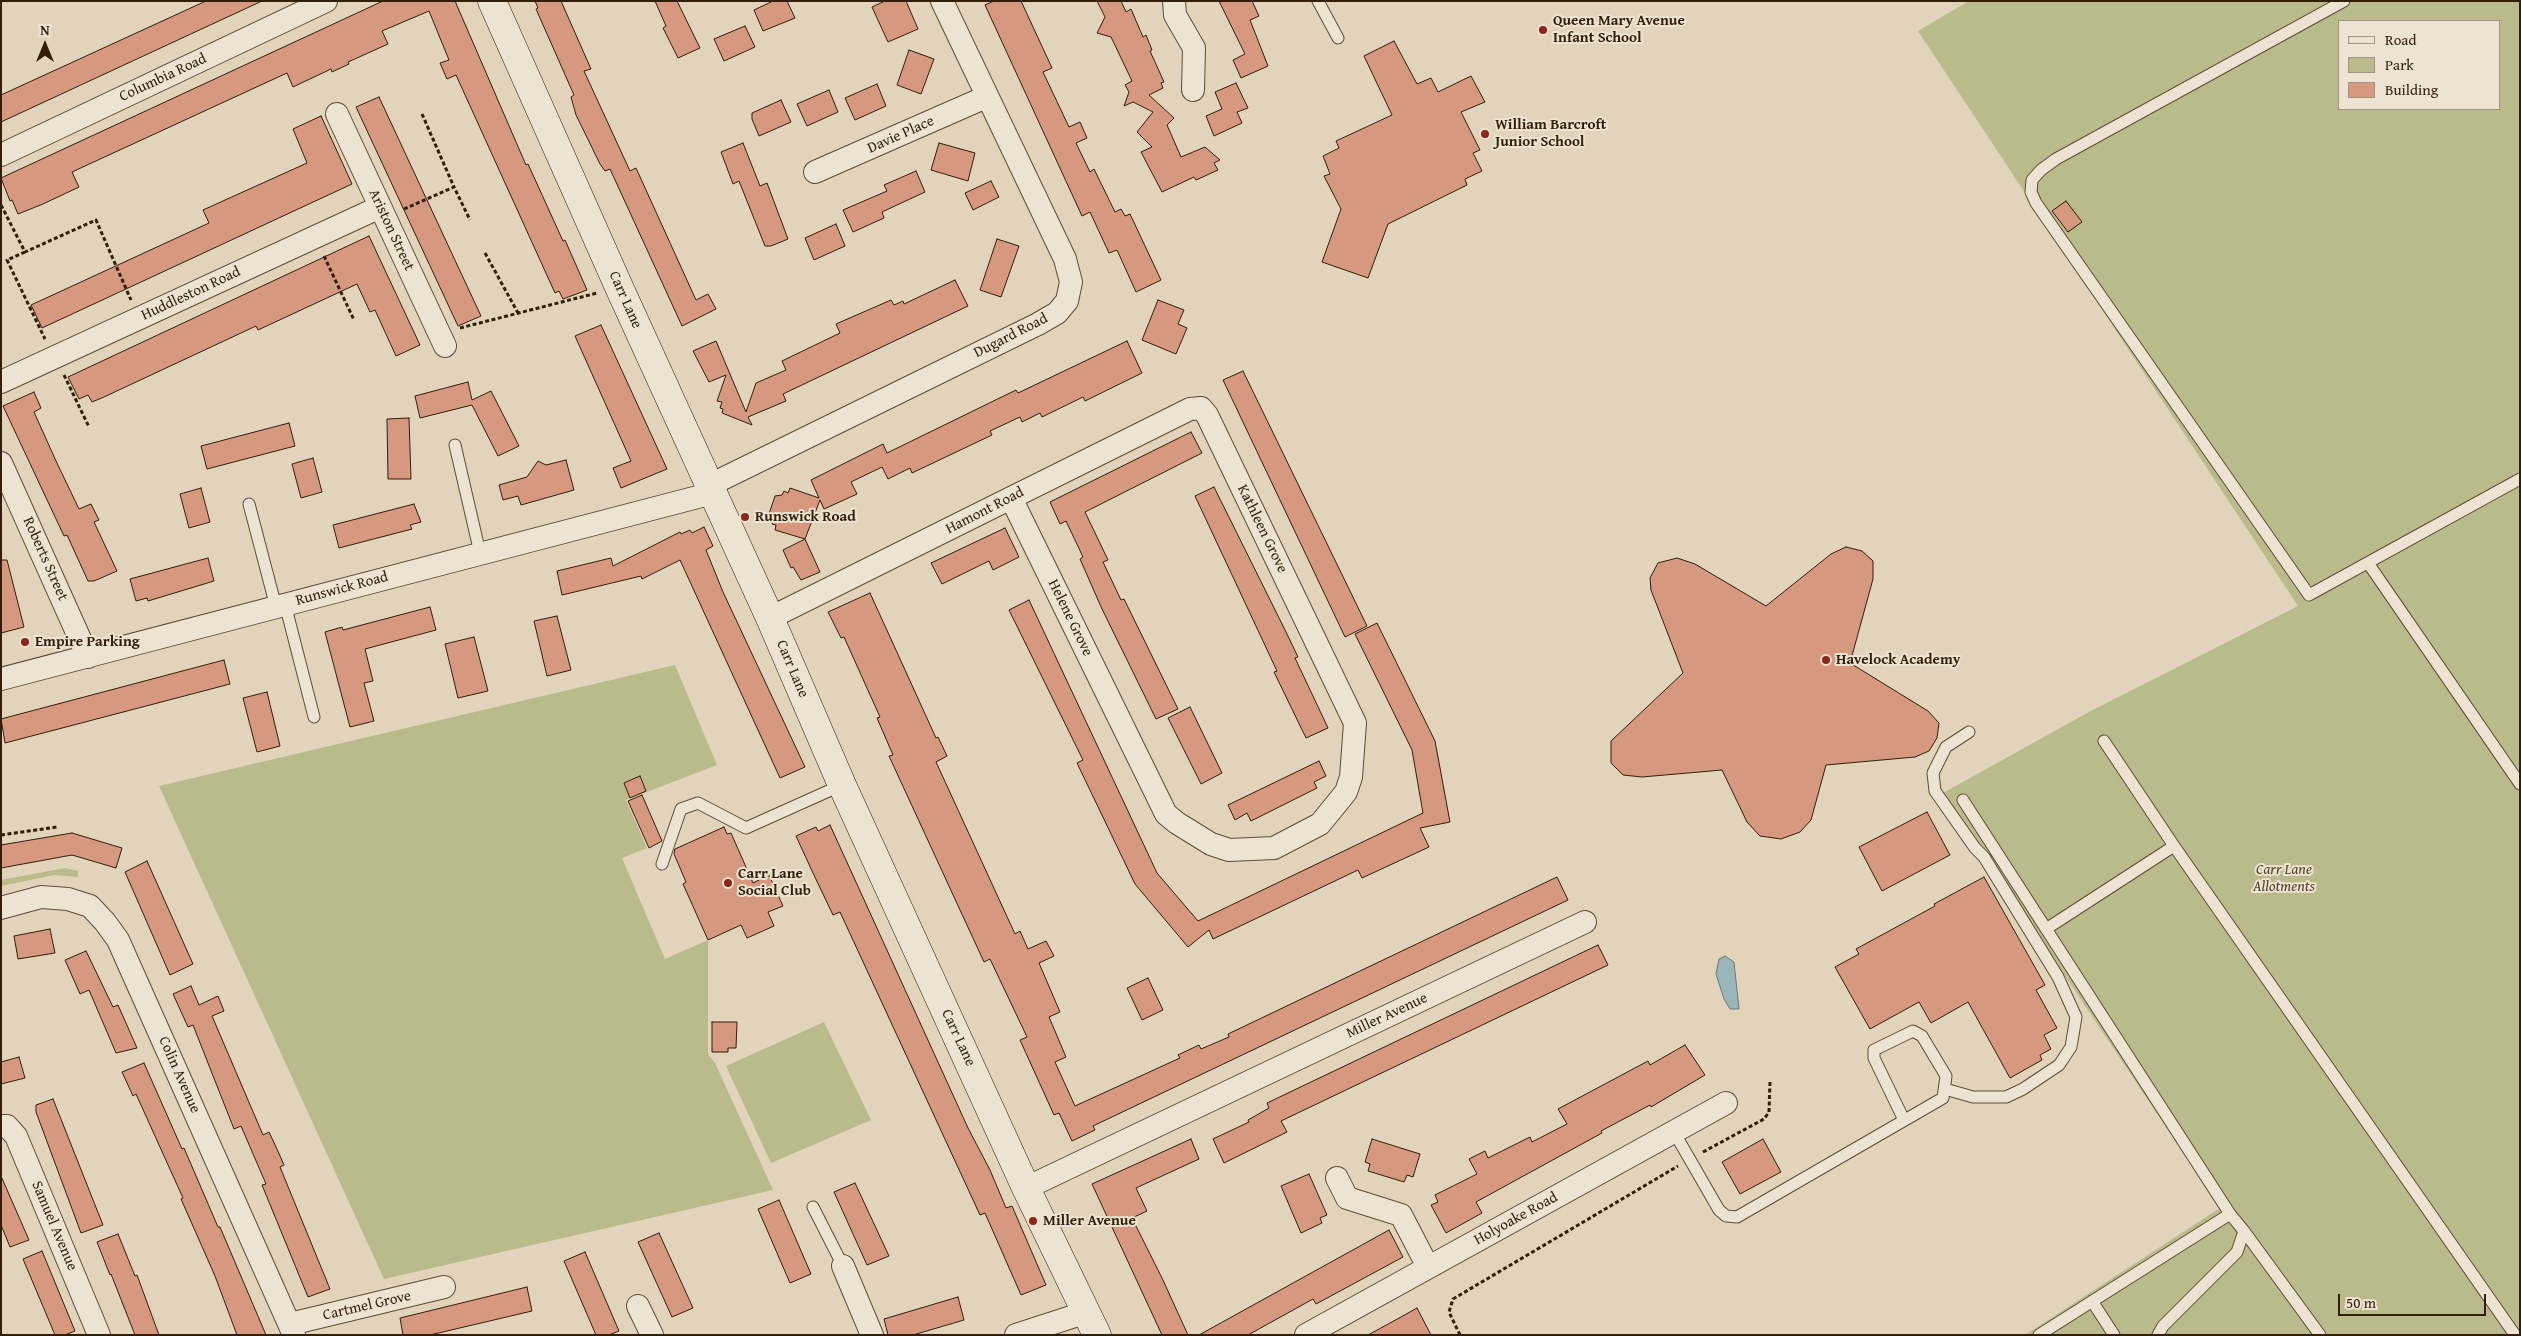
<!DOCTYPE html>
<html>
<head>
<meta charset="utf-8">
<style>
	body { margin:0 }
	#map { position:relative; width:2521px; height:1336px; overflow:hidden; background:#e1d4ba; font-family:"Gentium Book Plus",serif }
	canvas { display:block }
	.frame { position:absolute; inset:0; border:2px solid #331e0a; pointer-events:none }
	.legend { position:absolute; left:2338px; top:20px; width:162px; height:90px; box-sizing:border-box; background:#ece3d2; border:1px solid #a29482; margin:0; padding:6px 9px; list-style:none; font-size:15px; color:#331e0a }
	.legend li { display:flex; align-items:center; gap:10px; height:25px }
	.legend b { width:25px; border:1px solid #a29482 }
	.north { position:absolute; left:20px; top:20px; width:50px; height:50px; -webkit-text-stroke:4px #ece3d2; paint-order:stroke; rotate:0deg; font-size:14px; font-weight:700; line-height:20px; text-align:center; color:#331e0a }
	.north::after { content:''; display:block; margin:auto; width:18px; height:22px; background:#331e0a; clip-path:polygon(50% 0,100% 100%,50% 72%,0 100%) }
	.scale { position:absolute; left:2338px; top:1294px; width:148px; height:22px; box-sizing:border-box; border:2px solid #331e0a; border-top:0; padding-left:6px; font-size:15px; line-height:18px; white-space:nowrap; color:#331e0a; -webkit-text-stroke:4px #ece3d2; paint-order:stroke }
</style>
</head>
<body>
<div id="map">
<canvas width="2521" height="1336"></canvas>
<div class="frame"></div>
<ul class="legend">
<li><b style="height:6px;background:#ece3d2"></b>Road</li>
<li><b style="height:14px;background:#b9bb8b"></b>Park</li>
<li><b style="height:14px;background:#d6987f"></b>Building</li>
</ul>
<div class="north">N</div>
<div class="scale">50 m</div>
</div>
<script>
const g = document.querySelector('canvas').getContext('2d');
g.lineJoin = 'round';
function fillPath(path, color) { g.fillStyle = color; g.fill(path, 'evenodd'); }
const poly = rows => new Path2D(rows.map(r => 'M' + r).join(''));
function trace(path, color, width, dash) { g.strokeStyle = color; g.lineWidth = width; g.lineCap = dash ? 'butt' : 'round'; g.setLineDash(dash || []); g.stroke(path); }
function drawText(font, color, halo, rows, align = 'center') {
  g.font = font + ' "Gentium Book Plus",serif'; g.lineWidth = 4; g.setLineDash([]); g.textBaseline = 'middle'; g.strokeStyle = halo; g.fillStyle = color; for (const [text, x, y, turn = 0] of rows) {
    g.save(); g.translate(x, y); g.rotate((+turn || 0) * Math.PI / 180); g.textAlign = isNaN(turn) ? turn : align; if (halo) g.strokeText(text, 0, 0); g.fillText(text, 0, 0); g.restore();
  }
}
const green = poly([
	[1969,1,2520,1,2520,1335,2025,1335,2220,1208,1943,793,2087,713,2298,606,1918,31],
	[2340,21,2500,21,2500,109,2340,109],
	[675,665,717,765,626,800,647,848,622,858,665,959,708,940,708,1054,715,1063,773,1190,384,1279,159,786],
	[65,868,78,871,78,877,54,875,1,886,1,880],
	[824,1022,871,1120,771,1163,726,1066]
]);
const water = poly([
	[1725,956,1734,962,1739,1009,1730,1009,1724,999,1716,974,1719,959,1725,956]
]);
const building = poly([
	[206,1,262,1,1,122,1,95,206,1],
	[383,1,455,1,526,165,528,164,563,241,565,240,587,290,563,299,559,291,555,293,456,75,447,79,440,63,449,60,429,11,382,31,388,44,348,62,349,64,332,72,331,69,293,87,287,73,72,172,79,187,43,204,18,214,12,200,10,201,1,178,383,1],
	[535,1,561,1,591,69,584,71,630,171,636,168,696,300,708,294,716,309,682,326,610,169,605,171,600,164,576,115,571,97,574,95,536,9,538,8,535,1],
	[655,1,677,1,700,48,678,58,663,28,666,26,655,1],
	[773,1,787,1,795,18,763,31,754,10,773,1],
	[885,1,906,1,918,29,888,42,872,7,885,1],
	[994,1,1021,1,1052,68,1043,72,1069,127,1080,122,1087,138,1076,143,1090,172,1094,169,1115,212,1121,209,1125,216,1130,214,1161,280,1136,292,1117,250,1109,253,1090,212,1082,216,985,5,994,1],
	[1097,1,1121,1,1126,12,1131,9,1143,37,1146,35,1152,50,1150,51,1164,82,1161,83,1163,88,1149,95,1174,118,1167,125,1181,157,1205,147,1220,160,1214,163,1218,170,1196,180,1194,177,1162,192,1141,152,1152,147,1137,132,1153,112,1133,102,1124,106,1129,92,1125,85,1132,81,1111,37,1097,33,1105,17,1097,1],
	[1219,1,1252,1,1259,16,1250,20,1268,66,1241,78,1233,60,1245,54,1219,1],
	[745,26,755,47,724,61,714,39,745,26],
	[1394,41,1417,84,1431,78,1438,92,1471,76,1485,102,1461,112,1480,150,1473,153,1482,171,1465,179,1467,185,1388,224,1368,278,1322,262,1341,209,1324,176,1330,174,1323,156,1339,148,1336,141,1392,115,1364,56,1394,41],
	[909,50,934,59,921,94,897,85,909,50],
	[1236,83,1248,108,1237,112,1242,123,1214,136,1206,116,1222,109,1215,92,1236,83],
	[877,84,886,106,855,120,845,98,877,84],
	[829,90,838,112,807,126,797,104,829,90],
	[379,97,481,316,458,326,356,107,379,97],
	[781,100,791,122,759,136,752,119,752,113,781,100],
	[321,116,352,184,42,328,31,305,209,223,203,210,307,163,293,129,321,116],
	[743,143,760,186,767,183,788,239,771,246,765,246,739,181,733,184,721,152,743,143],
	[939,143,975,153,968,181,931,170,939,143],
	[916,171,925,192,882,212,884,218,853,232,843,210,887,191,884,185,916,171],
	[991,181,999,197,973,210,965,193,991,181],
	[2066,201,2082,222,2068,232,2052,211,2066,201],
	[836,224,845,246,814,260,805,238,836,224],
	[369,236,420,345,396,356,375,310,370,312,357,284,258,330,256,326,104,397,92,402,88,395,79,399,68,377,369,236],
	[997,239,1019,246,1001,297,980,290,997,239],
	[955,280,968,306,783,394,786,401,748,417,752,425,722,413,723,409,720,408,722,402,717,401,726,375,709,382,693,351,716,341,746,412,756,383,786,370,782,361,840,333,836,324,891,300,894,305,903,301,904,304,955,280],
	[1158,300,1184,310,1178,324,1187,328,1176,354,1142,340,1158,300],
	[601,325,667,469,621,488,613,468,631,461,575,336,601,325],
	[1127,341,1142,373,1085,401,1083,397,1042,417,1040,413,1022,422,1020,417,990,431,992,435,912,473,910,468,888,479,882,467,851,482,857,494,824,509,820,500,805,539,820,572,801,580,793,567,791,568,783,550,805,539,775,530,776,525,772,524,774,519,769,514,775,496,782,495,784,491,788,493,790,488,819,498,811,480,883,444,887,453,1016,390,1018,393,1127,341],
	[1243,371,1367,626,1345,637,1223,380,1243,371],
	[468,382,472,400,491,391,519,446,498,456,472,405,420,418,415,396,468,382],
	[34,392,41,408,34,412,56,461,79,509,91,504,99,520,94,522,117,571,94,581,88,581,67,535,64,536,3,406,34,392],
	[409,418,411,479,388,479,387,419,409,418],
	[289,423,295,446,207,469,201,446,289,423],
	[1191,432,1202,453,1085,512,1108,560,1103,562,1121,600,1124,599,1178,709,1156,719,1102,609,1080,559,1083,557,1066,521,1060,524,1050,502,1191,432],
	[313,458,322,492,301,498,292,464,313,458],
	[566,460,574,490,521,505,518,496,503,500,499,485,527,477,538,461,546,465,566,460],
	[1214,487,1287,634,1298,657,1295,658,1328,728,1306,738,1274,672,1277,671,1195,496,1214,487],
	[201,488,210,522,189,528,180,494,201,488],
	[414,504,421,522,410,525,412,529,339,548,333,525,414,504],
	[704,527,713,546,706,550,723,592,805,767,780,778,680,560,642,579,641,576,562,595,557,571,611,558,613,566,680,532,681,534,690,530,692,533,704,527],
	[1005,528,1019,557,993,570,989,561,942,584,931,563,1005,528],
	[1846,547,1862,551,1873,561,1873,579,1850,663,1928,711,1939,723,1937,738,1929,751,1915,757,1826,765,1811,820,1800,832,1781,839,1760,836,1747,822,1722,770,1642,777,1623,775,1611,763,1611,741,1683,673,1651,590,1650,578,1658,563,1677,558,1695,564,1766,606,1831,554,1846,547],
	[208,558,214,581,148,601,147,598,136,601,130,579,208,558],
	[1,560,7,560,24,627,1,633,1,560],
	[870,593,936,738,938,737,947,756,936,762,1015,934,1020,931,1028,949,1046,941,1054,956,1039,963,1060,1012,1049,1017,1066,1057,1055,1062,1075,1106,1180,1058,1178,1055,1199,1045,1201,1049,1229,1037,1228,1034,1557,877,1568,900,1093,1126,1095,1130,1072,1141,1059,1113,1054,1115,1020,1040,1027,1037,990,959,984,962,889,756,893,755,877,718,880,717,844,637,841,638,828,612,870,593],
	[1029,600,1157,873,1198,921,1423,813,1412,750,1355,634,1377,623,1435,741,1450,822,1420,828,1429,847,1362,878,1358,870,1213,939,1209,930,1188,947,1135,884,1077,763,1083,760,1009,610,1029,600],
	[430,607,436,630,365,649,373,681,364,683,374,721,350,727,325,632,342,627,343,630,430,607],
	[557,616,571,670,547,676,534,621,557,616],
	[474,637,488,691,458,698,445,644,474,637],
	[224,660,230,684,5,743,1,719,224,660],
	[267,692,280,746,257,752,243,698,267,692],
	[1190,707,1222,773,1201,784,1168,718,1190,707],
	[1319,761,1326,776,1314,782,1317,788,1251,821,1247,813,1235,820,1228,805,1319,761],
	[640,776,646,791,630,798,624,783,640,776],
	[642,795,662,841,649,848,628,801,642,795],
	[1927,812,1950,855,1882,891,1859,847,1927,812],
	[830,825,968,1128,990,1170,1006,1208,1012,1206,1046,1285,1021,1295,985,1213,980,1215,840,912,833,915,813,873,796,836,816,827,818,831,830,825],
	[724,827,727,834,731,833,753,883,769,875,783,906,768,912,774,926,747,938,741,925,708,940,683,884,686,882,674,854,675,849,724,827],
	[72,833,122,848,116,868,72,855,1,868,1,845,72,833],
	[147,861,193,964,170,975,125,872,147,861],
	[1984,877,2045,985,2036,990,2057,1028,2044,1035,2051,1049,2040,1055,2042,1060,2010,1078,1968,1002,1931,1023,1919,1002,1870,1029,1835,967,1859,954,1856,949,1935,906,1934,904,1984,877],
	[50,929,55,953,18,959,14,936,50,929],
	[1598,945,1608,965,1281,1121,1287,1132,1224,1163,1213,1139,1249,1122,1248,1120,1269,1108,1267,1103,1598,945],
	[86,951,113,1007,118,1005,137,1048,116,1053,89,990,80,994,65,960,86,951],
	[1148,978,1163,1010,1142,1020,1127,988,1148,978],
	[191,986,199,1005,218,996,224,1011,212,1016,263,1135,269,1132,277,1149,284,1165,280,1167,330,1289,308,1297,262,1185,266,1184,241,1126,234,1129,193,1025,188,1027,173,994,191,986],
	[712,1022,737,1022,736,1048,728,1048,728,1052,712,1052,712,1022],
	[1685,1045,1705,1075,1651,1107,1650,1105,1601,1131,1602,1133,1476,1202,1482,1213,1446,1233,1431,1205,1438,1202,1435,1195,1477,1174,1469,1159,1485,1151,1488,1158,1530,1137,1532,1142,1567,1124,1558,1109,1648,1061,1650,1065,1685,1045],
	[19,1057,25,1078,1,1084,1,1062,19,1057],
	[144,1063,182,1149,184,1148,218,1227,220,1227,266,1335,237,1335,215,1276,181,1199,183,1198,136,1094,133,1096,122,1072,144,1063],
	[53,1099,103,1225,81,1233,36,1112,36,1105,53,1099],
	[1191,1139,1199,1159,1136,1188,1147,1211,1132,1218,1162,1278,1188,1335,1162,1335,1092,1184,1191,1139],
	[1372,1139,1420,1154,1413,1177,1407,1175,1404,1182,1368,1171,1370,1164,1365,1162,1372,1139],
	[1763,1139,1781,1172,1740,1194,1722,1162,1763,1139],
	[1309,1174,1327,1215,1320,1218,1322,1223,1301,1233,1281,1186,1309,1174],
	[1,1176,29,1240,10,1247,1,1225,1,1176],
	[855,1183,889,1256,867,1265,834,1192,855,1183],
	[779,1200,811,1274,790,1283,758,1209,779,1200],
	[1389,1230,1403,1257,1316,1304,1313,1299,1248,1335,1199,1335,1389,1230],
	[659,1233,693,1308,672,1317,638,1242,659,1233],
	[118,1234,135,1276,137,1275,159,1335,135,1335,111,1274,110,1275,97,1242,118,1234],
	[42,1251,75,1331,65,1335,55,1335,23,1259,42,1251],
	[585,1252,619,1331,609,1335,596,1335,564,1261,585,1252],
	[527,1287,532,1311,430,1335,403,1335,400,1318,527,1287],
	[958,1297,964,1320,913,1335,888,1335,884,1319,958,1297],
	[1417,1308,1431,1335,1368,1335,1401,1317,1417,1308]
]);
const path = poly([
	[422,114,454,187],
	[1,205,25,252,96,220,131,300],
	[404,209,454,187,470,220],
	[25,252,7,260,45,339],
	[485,253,518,313],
	[324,256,354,320],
	[460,328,597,293],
	[64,375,89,427],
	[1,835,57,827],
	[1703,1152,1764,1119,1769,1112,1770,1081],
	[1460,1335,1449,1312,1453,1299,1678,1166]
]);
const lane = poly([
	[1318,1,1338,38],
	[2344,1,2056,159,2041,170,2032,180,2031,192,2036,203,2309,595,2520,479],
	[455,445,480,553],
	[249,504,276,607],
	[2368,563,2520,784],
	[285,604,314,717],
	[1963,800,2230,1214,2244,1231,2237,1252,2163,1326,2158,1335],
	[2174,846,2515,1335],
	[662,864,681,809,698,803,746,828,842,785],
	[2046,929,2174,846,2104,741],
	[1945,1089,1973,1097,2006,1097,2023,1089,2059,1065,2071,1047,2076,1017,2058,977,1984,857,1975,848,1935,791,1933,773,1946,747,1969,732],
	[1674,1132,1719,1210,1726,1216,1737,1217,1943,1098,1946,1076,1922,1036,1913,1031,1874,1050,1874,1058,1904,1120],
	[813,1207,843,1266],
	[2244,1231,2320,1335],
	[2092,1301,2114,1335],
	[2039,1335,2230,1214]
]);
const street = poly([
	[1174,1,1175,15,1194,48,1193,90],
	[337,114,445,346],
	[1,155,326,1],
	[815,172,986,97],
	[1,382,380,207],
	[1,463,88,657],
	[710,485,1038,324,1057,313,1067,301,1071,282,1065,259,942,1],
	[770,618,1011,498,1190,409,1201,408,1207,415,1355,723,1351,777,1346,792,1320,824,1274,848,1229,850,1211,844,1177,823,1166,814,1011,498],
	[1,679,713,493],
	[1,908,41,897,68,899,90,906,105,922,118,940,294,1335],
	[1,1126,7,1126,16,1136,99,1335],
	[1337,1178,1347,1198,1401,1215,1428,1267],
	[1026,1188,1585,922],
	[843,1266,872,1335],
	[638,1306,652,1335],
	[290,1324,444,1287],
	[1016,1335,1087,1312],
	[1306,1335,1726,1103]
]);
const secondary = poly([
	[492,1,619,287,770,618,842,785,1026,1188,1097,1335]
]);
const markers = [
	[1543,30,5,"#8f2418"],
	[1485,134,5,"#8f2418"],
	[745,517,5,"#8f2418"],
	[25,642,5,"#8f2418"],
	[1826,660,5,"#8f2418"],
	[728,883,5,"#8f2418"],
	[1033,1221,5,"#8f2418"]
];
const poiNames = [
	["Queen Mary Avenue",1553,21],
	["Infant School",1553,38],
	["William Barcroft",1495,125],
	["Junior School",1495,142],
	["Runswick Road",755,517],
	["Empire Parking",35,642],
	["Havelock Academy",1836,660],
	["Carr Lane",738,874],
	["Social Club",738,891],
	["Miller Avenue",1043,1221]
];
const streetNames = [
	["Columbia Road",163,78,-25],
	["Davie Place",901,135,-24],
	["Ariston Street",391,230,65],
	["Huddleston Road",191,294,-25],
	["Carr Lane",625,300,66],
	["Dugard Road",1011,336,-27],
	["Hamont Road",985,511,-27],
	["Kathleen Grove",1262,529,64],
	["Roberts Street",45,559,66],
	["Runswick Road",342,589,-15],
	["Helene Grove",1070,618,64],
	["Carr Lane",792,669,67],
	["Miller Avenue",1387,1016,-25],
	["Carr Lane",958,1038,65],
	["Colin Avenue",179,1075,66],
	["Holyoake Road",1516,1219,-29],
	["Samuel Avenue",54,1226,67],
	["Cartmel Grove",367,1306,-13]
];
const parkNames = [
	["Carr Lane",2284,870],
	["Allotments",2284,887]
];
fillPath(green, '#b9bb8b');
fillPath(water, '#98b5ba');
trace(water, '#707974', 1);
fillPath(building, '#d6987f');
trace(building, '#331e0a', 1);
trace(lane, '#5e4c36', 13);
trace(street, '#5e4c36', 24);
trace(secondary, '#331e0a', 29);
trace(path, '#331e0a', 3, [4, 2.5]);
trace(lane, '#ece3d2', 11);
trace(street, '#ece3d2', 22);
trace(secondary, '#ece3d2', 28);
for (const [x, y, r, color] of markers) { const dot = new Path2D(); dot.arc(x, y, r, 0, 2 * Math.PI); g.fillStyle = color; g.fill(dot); trace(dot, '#ece3d2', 2); }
drawText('bold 15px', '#331e0a', '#ece3d2', poiNames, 'left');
drawText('15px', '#331e0a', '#ece3d2', streetNames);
drawText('italic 15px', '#54452a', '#ece3d2', parkNames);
</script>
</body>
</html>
